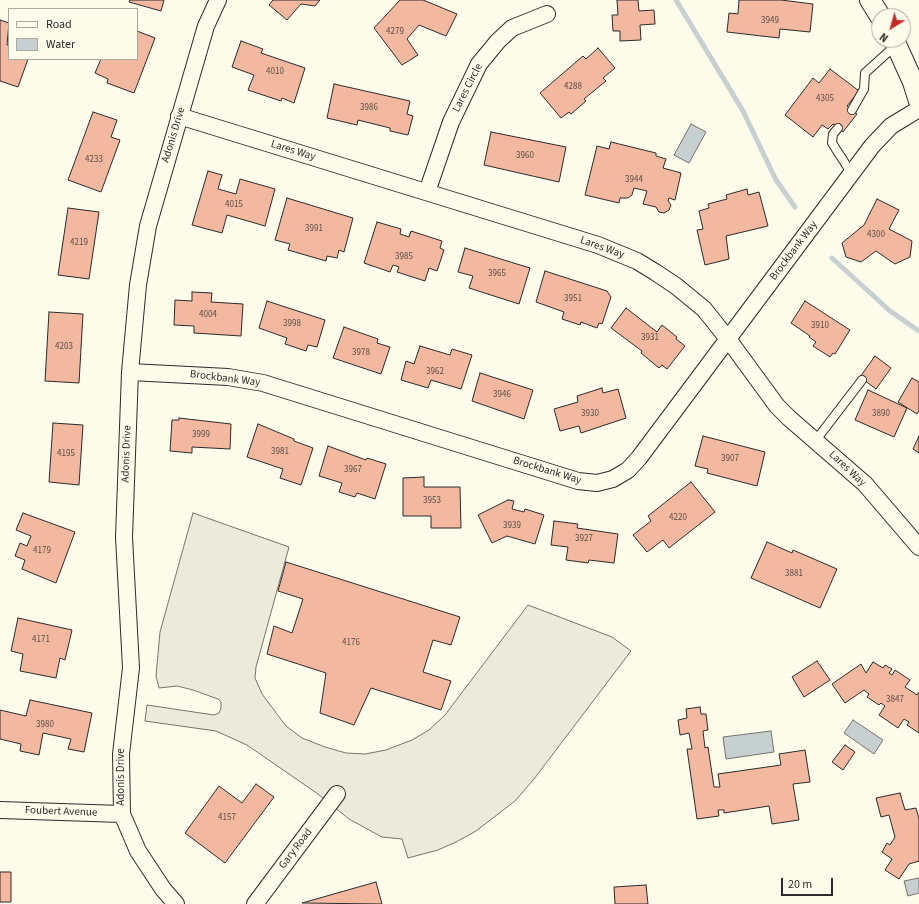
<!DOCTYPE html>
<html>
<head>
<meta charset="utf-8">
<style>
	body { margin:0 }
	#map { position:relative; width:919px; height:904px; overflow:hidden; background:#fdfbea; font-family:"Source Sans 3",sans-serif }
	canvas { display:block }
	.legend { position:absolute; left:8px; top:8px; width:130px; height:52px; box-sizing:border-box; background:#fdfbea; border:1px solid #a9a89e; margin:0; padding:5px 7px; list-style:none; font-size:12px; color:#2b2b2b }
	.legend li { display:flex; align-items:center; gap:8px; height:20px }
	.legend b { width:20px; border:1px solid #a9a89e }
	.north { position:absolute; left:871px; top:8px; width:40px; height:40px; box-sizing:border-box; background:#fdfbea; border:1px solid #a9a89e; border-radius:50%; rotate:217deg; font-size:11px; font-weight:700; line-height:16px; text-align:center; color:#2b2b2b }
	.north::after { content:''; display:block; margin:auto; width:14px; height:18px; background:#c62828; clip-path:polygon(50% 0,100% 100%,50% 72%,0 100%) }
	.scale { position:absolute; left:781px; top:878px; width:52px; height:18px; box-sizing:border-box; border:2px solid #2b2b2b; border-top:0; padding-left:5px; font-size:12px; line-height:14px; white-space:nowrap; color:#2b2b2b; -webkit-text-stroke:3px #fdfbea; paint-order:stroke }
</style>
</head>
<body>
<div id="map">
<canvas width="919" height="904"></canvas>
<ul class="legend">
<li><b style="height:5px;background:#fdfbea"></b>Road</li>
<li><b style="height:11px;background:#c7d0d0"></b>Water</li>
</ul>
<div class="north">N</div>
<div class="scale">20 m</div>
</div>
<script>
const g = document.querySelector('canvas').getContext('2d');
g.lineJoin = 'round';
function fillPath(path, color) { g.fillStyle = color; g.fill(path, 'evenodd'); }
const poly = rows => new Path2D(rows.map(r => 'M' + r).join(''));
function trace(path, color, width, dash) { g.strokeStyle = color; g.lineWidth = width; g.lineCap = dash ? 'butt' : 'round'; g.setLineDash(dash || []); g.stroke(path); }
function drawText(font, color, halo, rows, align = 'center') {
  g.font = font + ' "Source Sans 3",sans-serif'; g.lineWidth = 3; g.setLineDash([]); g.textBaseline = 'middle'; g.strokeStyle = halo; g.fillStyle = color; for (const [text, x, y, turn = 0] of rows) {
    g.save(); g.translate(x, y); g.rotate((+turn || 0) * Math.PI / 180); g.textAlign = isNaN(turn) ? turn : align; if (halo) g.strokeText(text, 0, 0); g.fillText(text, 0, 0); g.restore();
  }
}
const parking = poly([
	[193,513,289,547,256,667,255,678,262,694,286,726,302,738,325,747,346,753,365,754,386,750,412,740,429,730,445,715,528,605,612,637,631,651,534,779,515,801,476,831,456,842,438,850,408,858,402,839,382,837,349,819,318,794,247,745,216,731,145,721,147,705,214,715,219,713,221,708,221,702,218,699,193,690,177,686,159,688,156,676,160,632,193,513]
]);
const water = poly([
	[691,124,706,132,689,163,674,155,691,124],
	[853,720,883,740,874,754,844,733,853,720],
	[771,731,774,752,726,759,723,737,771,731],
	[919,878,919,893,908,896,904,881,919,878]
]);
const stream = poly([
	[676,0,743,111,776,180,795,207],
	[832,258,890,311,919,331]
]);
const building = poly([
	[130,0,164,0,161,11,129,2,130,0],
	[273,0,320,0,315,6,301,4,287,20,269,5,273,0],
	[400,0,423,0,457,14,446,36,419,25,407,39,418,55,402,65,374,28,400,0],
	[617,0,638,0,639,11,654,10,655,24,640,25,641,40,620,41,620,31,613,31,612,15,618,15,617,0],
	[739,0,781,0,813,4,810,32,780,29,779,38,727,32,729,13,738,14,739,0],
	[0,20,9,23,7,45,9,45,9,59,28,59,18,87,0,81,0,20],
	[137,31,155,38,134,93,107,83,108,79,95,73,101,59,137,59,137,31],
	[241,41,263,49,261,53,305,68,294,103,282,98,281,101,248,90,254,75,232,67,241,41],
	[598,48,615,68,603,78,606,81,584,99,586,101,571,114,569,112,561,118,540,93,583,56,586,59,598,48],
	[830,69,859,91,847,106,857,114,843,132,833,124,828,129,822,125,813,137,785,115,813,78,819,83,830,69],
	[334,84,410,101,407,114,413,116,408,135,390,131,390,128,358,120,357,125,327,118,334,84],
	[93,112,117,120,111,137,120,140,101,192,68,180,93,112],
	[491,132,566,147,559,182,484,165,491,132],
	[611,142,656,153,656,156,666,159,663,168,681,173,675,200,669,198,668,201,671,205,669,210,664,213,659,212,656,207,643,204,647,191,634,188,632,195,628,198,620,198,619,203,585,195,597,146,609,149,611,142],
	[208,171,222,175,218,189,236,194,240,179,275,189,265,226,227,215,222,233,192,225,208,171],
	[747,189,748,195,759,192,768,226,726,236,729,259,705,265,697,230,703,229,699,211,709,208,708,204,727,199,726,195,747,189],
	[287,198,353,218,344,252,339,250,337,258,327,256,326,261,288,250,290,244,275,240,287,198],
	[877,199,899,210,889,229,912,241,910,257,895,264,876,251,861,262,846,257,842,243,864,225,877,199],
	[68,208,99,212,89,279,58,275,68,208],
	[377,222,401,229,400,234,409,237,411,231,442,241,440,248,444,250,437,271,429,268,425,281,397,272,399,267,393,265,390,272,364,263,377,222],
	[465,248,530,268,519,304,469,288,473,276,458,272,465,248],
	[545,271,607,291,611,297,602,324,599,323,597,328,581,322,580,325,562,319,564,312,536,302,545,271],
	[192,292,212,293,211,302,243,304,241,336,194,333,194,326,174,325,175,300,192,301,192,292],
	[267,301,325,320,317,347,308,345,306,351,285,344,287,338,259,328,267,301],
	[805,301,850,330,835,354,833,353,830,357,813,346,816,342,809,337,810,336,791,323,805,301],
	[626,308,657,332,662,325,677,337,676,339,685,346,667,369,662,365,659,368,641,353,642,351,611,328,626,308],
	[49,312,83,314,79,383,45,381,49,312],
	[344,327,378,339,377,343,390,347,381,374,333,358,344,327],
	[420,346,450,355,452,349,472,355,461,389,431,380,428,388,401,380,406,361,414,364,420,346],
	[875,356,891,368,876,389,860,377,875,356],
	[480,373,533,390,524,419,472,401,480,373],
	[912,378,919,382,919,411,917,414,898,402,912,378],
	[602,388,603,393,618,389,626,418,581,433,579,426,560,431,554,409,578,402,577,396,602,388],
	[868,390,907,408,894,437,855,420,868,390],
	[179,418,231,424,230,449,192,447,192,453,170,451,172,420,179,420,179,418],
	[53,423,83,425,79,485,49,482,53,423],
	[258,424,294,439,294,441,313,448,301,485,280,478,283,469,247,457,258,424],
	[703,436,765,452,757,486,707,473,708,469,695,466,703,436],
	[919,436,919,453,913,449,919,436],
	[328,446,366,460,367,458,386,464,375,499,357,493,355,497,339,492,342,483,319,476,328,446],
	[424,477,424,487,460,487,461,528,431,528,431,516,403,516,403,478,424,477],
	[691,482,715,512,669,548,663,540,647,552,633,535,651,521,648,516,691,482],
	[508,500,514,501,512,509,524,512,525,509,544,515,535,544,507,536,492,543,478,515,508,500],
	[23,513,75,532,56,583,22,569,25,560,15,556,20,543,27,546,31,536,16,530,23,513],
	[554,521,578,524,577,528,618,534,614,563,589,560,588,563,566,560,568,547,551,545,554,521],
	[767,542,792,553,793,550,837,569,820,608,751,578,767,542],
	[286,562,460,617,451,645,433,640,423,672,451,681,441,710,371,688,354,725,320,713,326,673,267,654,274,626,292,633,303,599,278,591,286,562],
	[18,618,72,630,65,660,60,658,56,678,20,671,23,654,11,651,18,618],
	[817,661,830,680,804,697,792,677,817,661],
	[873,662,883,668,885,665,892,669,889,673,892,675,895,670,910,680,905,687,917,695,919,692,919,733,907,725,909,722,904,719,898,728,879,715,885,706,881,703,879,705,867,697,869,694,864,690,845,703,832,684,861,664,866,673,873,662],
	[30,700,92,713,84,752,68,749,71,739,43,733,39,755,20,751,21,744,0,739,0,710,26,716,30,700],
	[700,707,701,714,706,714,708,730,703,731,705,748,708,747,714,787,720,787,718,774,781,765,779,754,805,750,810,782,793,784,799,820,772,824,769,806,724,813,724,810,718,810,719,816,697,819,687,749,692,749,689,733,680,735,678,720,687,718,686,709,700,707],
	[845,745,855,752,843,770,832,762,845,745],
	[256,784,274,797,225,863,185,833,219,786,242,803,256,784],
	[900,793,905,810,916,808,919,819,919,861,909,864,899,879,885,870,892,859,882,852,887,843,890,845,895,837,889,815,881,817,876,798,900,793],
	[0,872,11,872,11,902,0,902,0,872],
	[376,882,382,904,302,903,376,882],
	[646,885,648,904,615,904,614,887,646,885]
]);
const service = poly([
	[852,110,864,89,865,73,896,45],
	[838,128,833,134,832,143,852,174],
	[816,440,862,380]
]);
const minor = poly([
	[179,116,598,245,637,261,655,272,676,286,704,309,728,339,777,406,789,418,865,484,919,547],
	[427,192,451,122,479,64,498,41,512,28,547,14],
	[130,372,228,377,263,383,578,481,597,483,613,479,628,470,639,458,872,146,891,126,919,109],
	[0,810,122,814],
	[176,904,163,889,138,851,122,814,121,754,131,668,124,537,130,372,138,285,148,226,206,26,218,0],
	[255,904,337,794]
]);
const tertiary = poly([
	[870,0,880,16],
	[894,40,913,82,919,101]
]);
const numberNames = [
	["3949",770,21],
	["4279",395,32],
	["4010",275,72],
	["4288",573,87],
	["4305",825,99],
	["3986",369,108],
	["3960",525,156],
	["4233",94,160],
	["3944",634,180],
	["4015",234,205],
	["3991",314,229],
	["4300",876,235],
	["4219",79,243],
	["3985",404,257],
	["3965",497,274],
	["3951",573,299],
	["4004",208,315],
	["3998",292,324],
	["3910",820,326],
	["3931",650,338],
	["4203",64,347],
	["3978",361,353],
	["3962",435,372],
	["3946",502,395],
	["3930",590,414],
	["3890",881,414],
	["3999",201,435],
	["3981",280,452],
	["4195",66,454],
	["3907",730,459],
	["3967",353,470],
	["3953",432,501],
	["4220",678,518],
	["3939",512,526],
	["3927",584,539],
	["4179",42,551],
	["3881",794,574],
	["4171",41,640],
	["4176",351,643],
	["3847",895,700],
	["3980",45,725],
	["4157",227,818]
];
const streetNames = [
	["Lares Circle",468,88,-63],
	["Adonis Drive",174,135,-73],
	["Lares Way",293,151,17],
	["Lares Way",602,248,20],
	["Brockbank Way",794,251,-53],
	["Brockbank Way",225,379,7],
	["Adonis Drive",127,454,-88],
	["Lares Way",847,469,43],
	["Brockbank Way",547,471,17],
	["Adonis Drive",122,777,-90],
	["Foubert Avenue",61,812,2],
	["Gary Road",296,849,-53]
];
fillPath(parking, '#eceadb');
trace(parking, '#74746e', 1);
fillPath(water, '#c7d0d0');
trace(water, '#74746e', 1);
trace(stream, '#c7d0d0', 5);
fillPath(building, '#f2b8a0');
trace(building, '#2b2b2b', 1);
trace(service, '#2b2b2b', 10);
trace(minor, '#2b2b2b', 18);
trace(tertiary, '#2b2b2b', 22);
trace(service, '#fdfbea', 8);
trace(minor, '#fdfbea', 16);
trace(tertiary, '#fdfbea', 20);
drawText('9px', '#5d4e48', null, numberNames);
drawText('11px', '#2b2b2b', '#fdfbea', streetNames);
</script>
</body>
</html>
